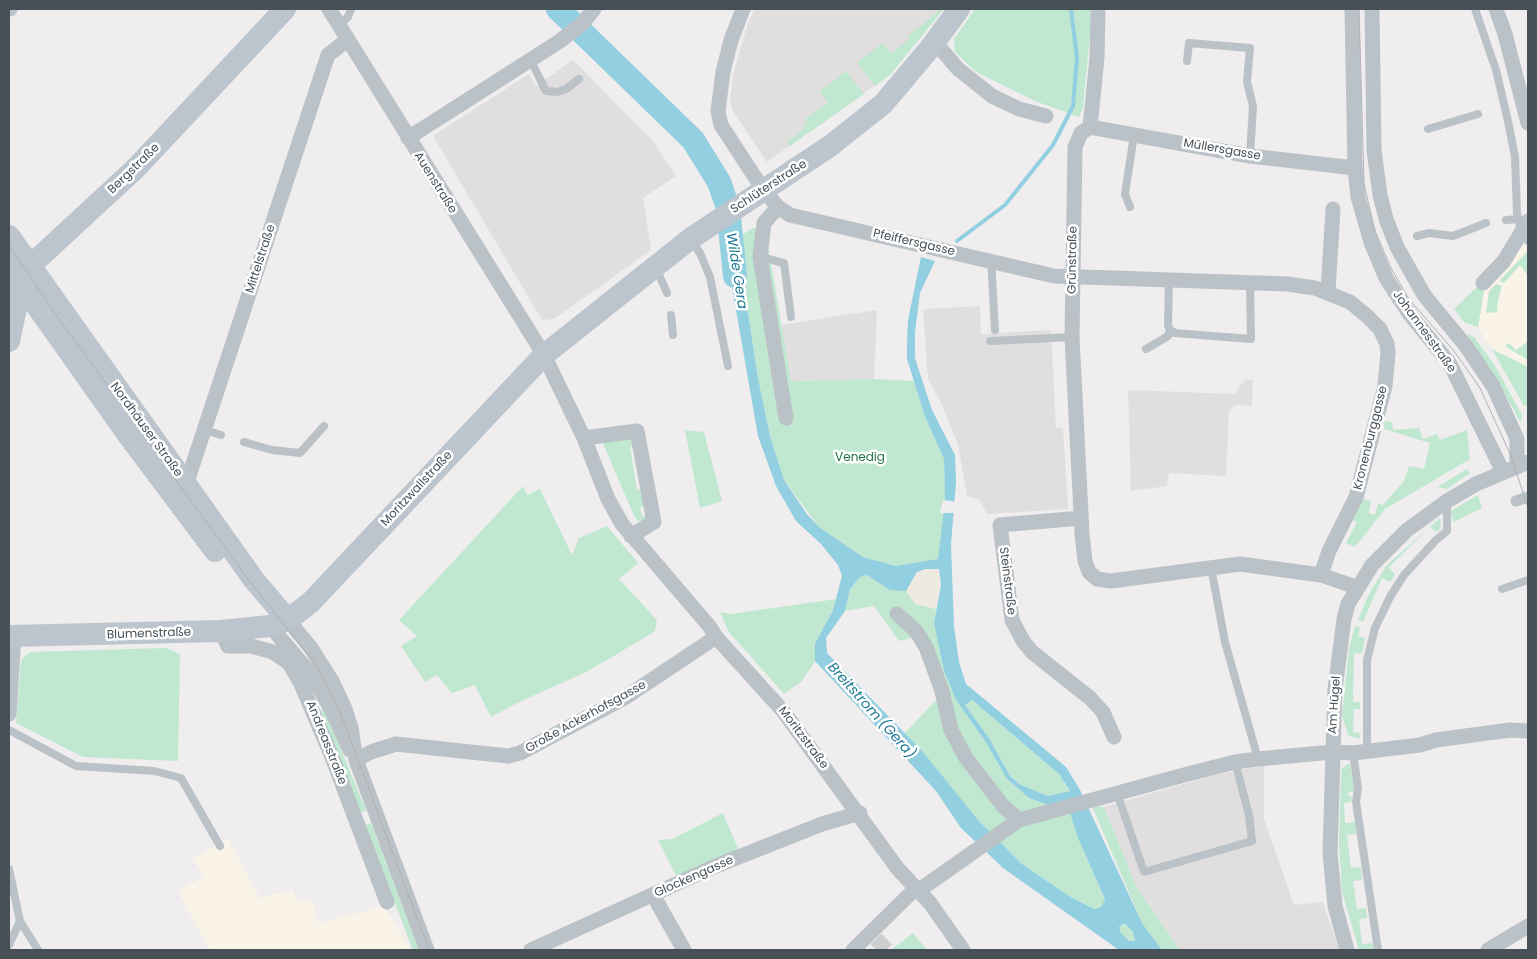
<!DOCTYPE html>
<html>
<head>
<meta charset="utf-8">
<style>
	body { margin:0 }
	#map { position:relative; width:1537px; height:959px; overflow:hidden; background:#efeded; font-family:Poppins,sans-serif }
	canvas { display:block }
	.frame { position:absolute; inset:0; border:10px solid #475057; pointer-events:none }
</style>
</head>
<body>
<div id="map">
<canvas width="1537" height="959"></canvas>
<div class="frame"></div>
</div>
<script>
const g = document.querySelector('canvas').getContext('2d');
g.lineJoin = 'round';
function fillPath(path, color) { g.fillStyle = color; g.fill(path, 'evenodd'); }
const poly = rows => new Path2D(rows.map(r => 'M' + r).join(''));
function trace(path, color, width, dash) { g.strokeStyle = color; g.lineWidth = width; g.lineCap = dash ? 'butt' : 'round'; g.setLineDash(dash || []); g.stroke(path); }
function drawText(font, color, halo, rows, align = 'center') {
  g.font = font + ' Poppins,sans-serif'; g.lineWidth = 5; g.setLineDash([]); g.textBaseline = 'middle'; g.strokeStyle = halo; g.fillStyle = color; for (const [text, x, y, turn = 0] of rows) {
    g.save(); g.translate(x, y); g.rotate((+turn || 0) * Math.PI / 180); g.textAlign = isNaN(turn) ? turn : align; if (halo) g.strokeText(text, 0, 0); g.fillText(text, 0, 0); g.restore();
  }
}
const commercial = poly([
	[1528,241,1528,251,1500,280,1505,282,1520,265,1528,276,1527,342,1516,350,1509,343,1506,348,1528,360,1528,367,1492,349,1478,327,1484,291],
	[228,839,260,898,293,890,297,902,311,899,318,923,384,906,411,950,209,950,178,891,204,877,193,858]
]);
const education = poly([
	[755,9,944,9,889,75,767,162,733,111,730,100,733,74,749,20],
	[573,60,652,140,676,176,643,198,651,250,554,319,542,320,433,136,529,74,536,86],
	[980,306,981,334,1051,330,1056,428,1063,428,1068,509,987,514,979,499,967,496,958,445,940,400,928,379,923,309],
	[877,310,874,379,790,381,781,325],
	[1245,380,1253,380,1252,406,1236,405,1229,410,1226,476,1169,473,1167,486,1131,491,1128,390,1234,394],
	[1264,766,1264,819,1294,905,1323,902,1339,950,1180,950,1137,888,1104,807,1215,775]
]);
const green = poly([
	[936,9,944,9,890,75,875,86,857,63,882,43,891,53,910,39,908,36,938,12],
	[975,9,1090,9,1090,35,1083,107,1079,117,1035,101,976,72,955,52,954,39],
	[846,71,864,94,790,146,787,142,805,128,803,125,807,122,805,119,828,103,820,91],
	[753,228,771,228,766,250,769,251,791,381,874,379,914,381,925,417,944,459,945,500,938,560,896,566,863,557,819,527,784,480,770,436,757,373,737,238],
	[1528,251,1528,276,1520,265,1504,283,1499,281],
	[1496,284,1502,286,1498,300,1497,312,1486,313,1489,291],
	[1478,286,1484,291,1478,327,1464,322,1454,309],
	[1467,334,1474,337,1494,364,1522,415,1521,423,1493,373],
	[1528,336,1528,360,1505,346,1509,343,1516,350,1527,342],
	[1492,349,1528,367,1528,405,1524,406],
	[1385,421,1392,422,1393,430,1419,428,1423,439,1437,434,1440,440,1467,430,1470,459,1385,509,1355,547,1346,543,1357,522,1349,519,1359,498,1371,501,1369,513,1375,515,1378,503,1383,505,1404,481,1409,466,1424,469,1430,443,1384,429],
	[685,430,704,432,722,501,700,508],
	[629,435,637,445,630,447,637,490,645,489,648,505,640,507,642,516,650,515,643,522,638,521,634,516,602,441],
	[1467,469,1470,473,1447,489,1437,487],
	[523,486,527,495,540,489,572,555,579,538,607,526,638,563,619,579,657,620,655,631,614,656,582,674,521,701,491,717,475,685,452,693,437,675,425,682,401,646,417,636,399,620],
	[1478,495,1482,508,1453,522,1451,511],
	[1440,518,1441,528,1436,532,1430,527,1389,567,1395,575,1390,582,1382,578,1363,622,1358,620,1368,596,1386,566],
	[867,575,881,583,912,584,936,609,934,623,956,700,985,741,1007,779,1029,798,1070,813,1079,840,1105,899,1101,907,1094,909,1069,896,1022,864,978,820,923,753,904,734,938,698,919,649,912,638,899,641,874,606,845,611,850,589,860,577],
	[837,599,825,629,815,644,815,661,802,681,784,694,729,632,720,612,731,614],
	[1355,626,1360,628,1358,636,1365,638,1362,653,1354,654,1353,702,1360,702,1360,709,1354,709,1353,732,1361,733,1359,739,1348,735,1342,715,1349,649],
	[166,648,180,654,178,761,83,757,16,723,21,660,30,652],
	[972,700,1059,774,1070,792,1048,796,1019,784,1010,776,989,738,965,705],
	[324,709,366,810,360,813,320,711],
	[1350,763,1354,787,1353,792,1349,792,1348,796,1352,797,1351,802,1344,803,1345,823,1355,822,1357,834,1347,835,1351,868,1361,867,1362,880,1353,881,1357,909,1366,908,1367,918,1359,919,1362,944,1372,943,1374,950,1359,950,1342,892,1339,842,1341,777,1342,768],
	[1092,806,1104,807,1137,888,1180,950,1162,950,1142,923],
	[723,813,740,853,677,878,658,840,672,839],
	[371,823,419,950,413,950,365,825],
	[1124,923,1133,932,1135,941,1129,941,1121,933,1119,927],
	[913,933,927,950,892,949]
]);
const sand = poly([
	[925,569,939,569,941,585,936,609,915,604,906,591,917,572]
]);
const water = poly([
	[549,9,573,9,574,11,561,24],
	[737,238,757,373,770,436,784,480,806,513,819,527,863,557,896,566,938,559,945,500,944,459,925,417,907,359,907,343,908,320,921,257,935,261,920,293,915,332,915,358,932,410,955,455,956,482,951,545,954,626,959,662,966,684,1066,767,1080,790,1142,923,1162,950,1119,950,1003,868,961,828,936,791,815,661,815,644,833,610,842,576,838,565,821,544,796,521,776,486,758,436,725,247],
	[925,569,939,569,941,585,934,623,944,670,956,700,985,741,1007,779,1029,798,1070,813,1078,838,1105,899,1101,907,1094,909,1069,896,1022,864,978,820,923,752,827,653,826,638,845,611,850,589,860,577,867,575,890,590,906,591,917,572],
	[972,700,1059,774,1070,791,1048,796,1019,784,1010,776,989,738,965,705],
	[1124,923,1133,932,1135,941,1129,941,1121,933,1119,927]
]);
const pier = poly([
	[943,500,958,502,957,513,940,513]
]);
const stream = poly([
	[957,241,1005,205,1053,145,1073,106,1077,58,1071,9]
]);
const river = poly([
	[558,9,693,140,719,182,728,208,735,276]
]);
const minorTunnel = poly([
	[876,939,887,950]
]);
const service = poly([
	[1475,9,1496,70,1508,121,1515,157,1517,213,1521,231,1528,241],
	[339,25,348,17,351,9],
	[531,61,546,91,557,92,566,89,579,79],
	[1187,61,1189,43,1250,48,1247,82,1253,106,1250,156],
	[1428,129,1478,114],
	[1130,207,1125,194,1134,135],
	[1506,220,1518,219],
	[1417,236,1429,233,1453,236,1486,223],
	[690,240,700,253,710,277,728,366],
	[760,257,784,263,791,317],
	[991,260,995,330],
	[656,268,667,293],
	[1169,279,1168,325,1170,330,1175,333,1251,339,1250,282],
	[671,315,673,335],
	[990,341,1072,337],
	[1146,349,1168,336,1170,330],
	[205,430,221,435],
	[244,442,272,450,300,453,324,426],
	[1211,567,1225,642,1258,759],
	[1502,589,1528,580],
	[9,730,76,766,154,771,181,778,220,846],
	[1367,751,1367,660,1375,628,1390,597,1404,575,1435,541,1447,531,1447,501],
	[1353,753,1358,788,1356,802,1378,950],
	[1117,793,1144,872,1252,841,1249,815,1235,762],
	[9,869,20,921,38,950],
	[9,945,20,921]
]);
const pedestrian = poly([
	[1516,501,1528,497]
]);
const minor = poly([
	[9,9,10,9],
	[329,9,544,355,584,438,608,499,622,524,710,627,716,637,783,711,898,869,930,903,963,950],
	[743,9,731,40,723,72,718,111,721,125,764,191,778,207,790,215,1054,276,1287,284,1315,288,1350,302,1367,316,1380,329,1387,344,1388,353,1385,386,1356,497,1329,551,1321,575],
	[1352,9,1355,168,1358,197,1371,242,1386,278,1408,312,1450,364,1503,472],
	[1372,9,1374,150,1380,195,1386,219,1397,247,1424,295,1466,346,1493,386,1517,439,1517,466],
	[1496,9,1505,34,1528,123],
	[935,42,958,69,992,96,1019,109,1046,116],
	[1090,127,1081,133,1075,147,1072,337,1082,533,1085,561,1089,572,1097,579,1111,581,1240,564,1321,575,1356,587],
	[1090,127,1250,156,1355,168],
	[1090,127,1097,58,1098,9],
	[408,138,560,41,583,23,594,9],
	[778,207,764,223,760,257,786,418],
	[1483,283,1504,261,1528,221],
	[1328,292,1333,209],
	[584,438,637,431,654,522,631,536],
	[186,485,328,55,347,40],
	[1081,518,1000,525,1012,620,1023,641,1032,652,1090,698,1103,712,1114,737],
	[897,614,916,631,926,647,942,691,951,730,966,758,1003,806,1019,820],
	[288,620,311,648,332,681,345,709,351,728,356,760,427,950],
	[270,626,311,674,331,709,350,750],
	[221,631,228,646,251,646,273,652,289,663,301,684,332,757,387,902],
	[9,714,14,635],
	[356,760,371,752,396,744,508,756,520,753,626,697,716,637],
	[918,891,1019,820,1184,775,1235,762,1258,759,1332,752,1353,753,1420,745,1436,740,1510,730,1528,731],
	[653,895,684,950],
	[531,950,711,868,822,824,860,813],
	[853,950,915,889],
	[1347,950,1335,906,1330,853,1335,689,1344,619,1348,604,1372,565,1407,530,1447,501,1476,484,1528,462],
	[1488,950,1528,926]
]);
const secondary = poly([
	[9,236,254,580,288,620],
	[9,267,128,435,215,551],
	[9,341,21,285,30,266,136,168,285,9],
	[9,636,221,631,270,626,288,620,311,602,544,355,690,239,830,146,883,104,931,47,959,9]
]);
const tram = poly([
	[1359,9,1364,184,1375,231,1392,270,1409,299,1454,351,1480,388,1511,456,1528,508],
	[9,245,54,312,250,582,316,665,338,707,354,749,429,950]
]);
const streetNames = [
	["Müllersgasse",1222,150,10],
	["Bergstraße",134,169,-44],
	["Auenstraße",435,183,58],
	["Schlüterstraße",769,187,-33],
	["Pfeiffersgasse",914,243,13],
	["Mittelstraße",261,259,-72],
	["Grünstraße",1073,260,-89],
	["Johannesstraße",1424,332,54],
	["Nordhäuser Straße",146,430,54],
	["Kronenburggasse",1371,438,-76],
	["Moritzwallstraße",417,489,-47],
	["Steinstraße",1007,581,83],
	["Blumenstraße",149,634,-2],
	["Am Hügel",1335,705,-86],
	["Große Ackerhofsgasse",586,717,-29],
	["Moritzstraße",803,738,53],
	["Andreasstraße",326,743,68],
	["Glockengasse",694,877,-24]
];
const parkNames = [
	["Venedig",860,458]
];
const waterNames = [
	["Wilde Gera",736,271,81],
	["Breitstrom (Gera)",871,711,48]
];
fillPath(commercial, '#f9f4e7');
fillPath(education, '#e0dede');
fillPath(green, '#c0e8d0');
fillPath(sand, '#efeadf');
fillPath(water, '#92cfe0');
fillPath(pier, '#efeded');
trace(stream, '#92cfe0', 4);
trace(river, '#92cfe0', 24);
trace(minorTunnel, '#cdcecf', 15, [15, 8]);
trace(service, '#bac1c7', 8);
trace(pedestrian, '#bac1c7', 11);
trace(minor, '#bac1c7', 15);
trace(secondary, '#bcc5ce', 22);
trace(tram, '#b0b2b6', 1);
drawText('12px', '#475057', '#fff', streetNames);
drawText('12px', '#226f49', '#fff', parkNames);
drawText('italic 14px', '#1d7a94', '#fff', waterNames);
</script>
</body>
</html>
